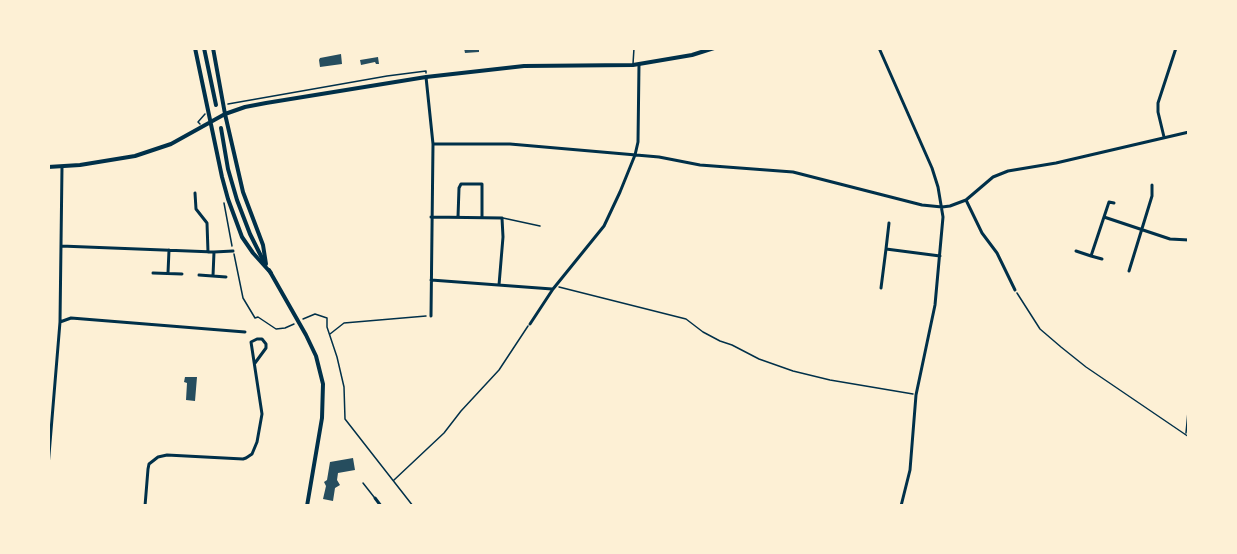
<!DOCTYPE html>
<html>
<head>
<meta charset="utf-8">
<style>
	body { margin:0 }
	#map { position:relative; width:1237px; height:554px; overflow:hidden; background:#fdf0d5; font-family:"Work Sans",sans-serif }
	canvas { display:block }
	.frame { position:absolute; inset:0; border:50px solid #fdf0d5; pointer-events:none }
</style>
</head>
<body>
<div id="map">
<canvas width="1237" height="554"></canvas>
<div class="frame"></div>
</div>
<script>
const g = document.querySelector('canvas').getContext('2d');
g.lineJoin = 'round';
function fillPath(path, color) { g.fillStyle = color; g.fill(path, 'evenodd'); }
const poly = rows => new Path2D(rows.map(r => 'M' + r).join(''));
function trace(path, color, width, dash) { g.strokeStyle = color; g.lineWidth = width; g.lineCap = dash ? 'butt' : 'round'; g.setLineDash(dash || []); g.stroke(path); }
const building = poly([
	[464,48,479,48,479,52,465,53],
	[341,54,342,64,320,67,319,60,320,58],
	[378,57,379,64,376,64,375,62,361,65,360,60],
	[185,377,197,377,195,401,186,400,187,383,184,382],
	[353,458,355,470,338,473,337,480,340,485,335,488,333,501,323,499,326,486,324,482,327,480,330,462]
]);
const path = poly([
	[228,104,387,76,426,71,426,73],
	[200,124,198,122,205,114],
	[224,203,232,246],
	[234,254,243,298,255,318,258,317,276,329,285,328,294,324],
	[559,287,686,319,703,332,720,341,732,345,759,359,793,371,830,380,913,394],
	[1017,293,1040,329,1061,347,1086,367,1189,437],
	[303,319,315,314,327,318,327,327,337,357,344,387,345,419,413,506],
	[330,334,344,323,426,316],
	[1186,433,1189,401],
	[394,480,444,433,461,411,499,370,528,326]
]);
const service = poly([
	[633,64,634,48],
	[503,218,540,226],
	[363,483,374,497]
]);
const minor = poly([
	[879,48,932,168,938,187,943,217,935,305,916,395,910,470,901,506],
	[426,77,433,144,431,316],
	[1164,137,1158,112,1158,103,1176,48],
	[433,144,510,144,659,157,700,165,793,172,922,205,942,207,950,206,966,200,993,177,1008,171,1056,163,1189,132],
	[195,193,196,209,207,223,208,252],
	[966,200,982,233,997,253,1015,290],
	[431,217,502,218,503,237,499,285],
	[458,217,459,188,461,184,482,184,482,217],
	[1104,217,1170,239,1189,240],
	[889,223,886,249,940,256],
	[61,246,214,252,233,251],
	[1076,251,1091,256,1109,202,1114,203],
	[1091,256,1102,259],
	[1129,271,1152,196,1152,185],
	[153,273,182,274],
	[168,273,169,250],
	[199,275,226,277],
	[213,276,214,252],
	[431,280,552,289],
	[881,288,886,249],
	[60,322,71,318,245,332],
	[530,324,553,289,604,226,620,192,635,155,638,142,639,64],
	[48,467,60,322,62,167],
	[375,498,381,506],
	[145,506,148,469,149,464,158,457,167,455,243,459,246,458,252,454,257,442,262,414,251,342,257,339,262,339,266,344,266,348,255,363]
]);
const tertiary = poly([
	[221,128,228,169,237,200,250,234,265,264],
	[269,270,306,335,316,356,323,384,322,418,307,506]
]);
const secondary = poly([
	[195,48,222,177,228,199,242,237,253,253,271,273],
	[204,48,216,105],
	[213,48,225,114,243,192,263,245,266,264],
	[48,167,80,165,135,156,171,144,225,114,245,107,266,103,426,77,524,66,633,65,692,55,714,48]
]);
fillPath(building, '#264d5e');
trace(path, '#003049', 1.5);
trace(service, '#003049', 1.5);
trace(minor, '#003049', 3);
trace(tertiary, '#003049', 4);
trace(secondary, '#003049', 4);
</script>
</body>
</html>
